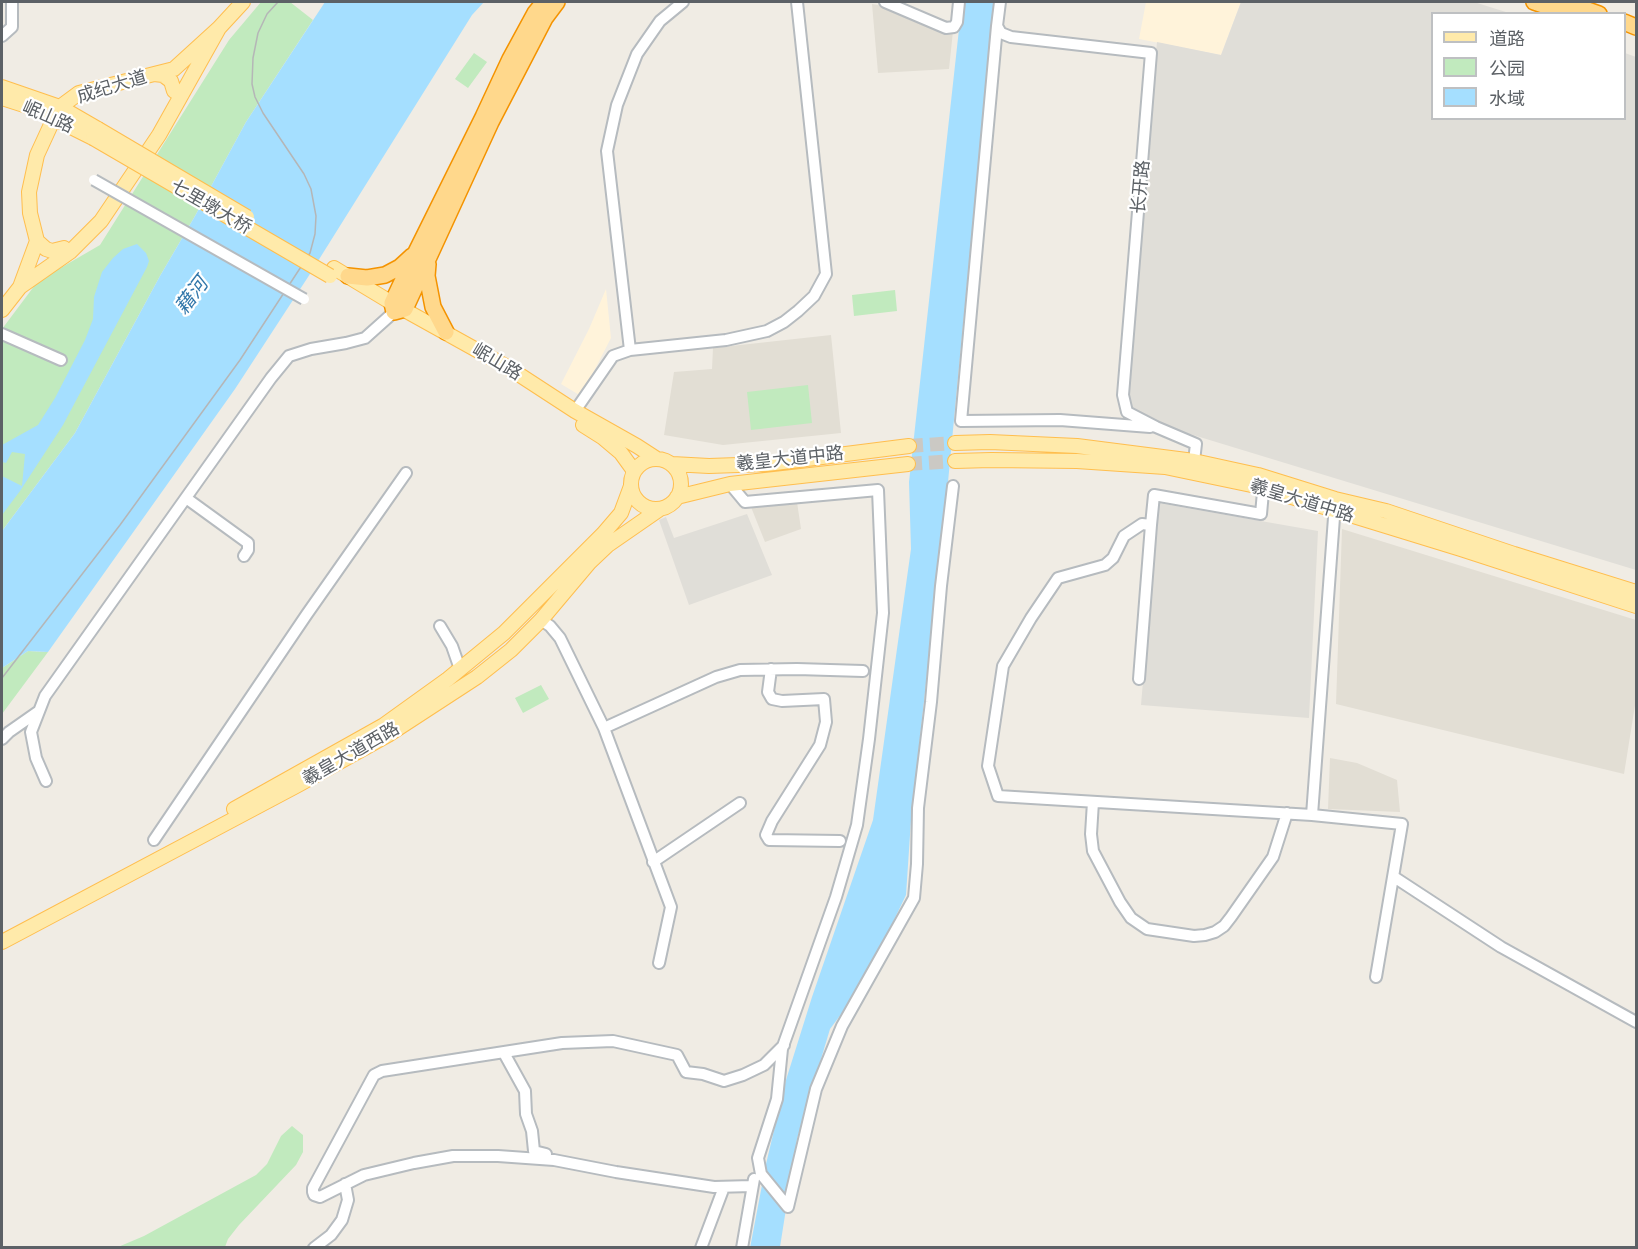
<!DOCTYPE html>
<html>
<head>
<meta charset="utf-8">
<style>
	body { margin:0 }
	#map { position:relative; width:1638px; height:1249px; overflow:hidden; background:#f0ece4; font-family:Raleway,"Noto Sans SC",sans-serif }
	canvas { display:block }
	.frame { position:absolute; inset:0; border:3px solid #5c6166; pointer-events:none }
	.legend { position:absolute; left:1431px; top:12px; width:195px; height:108px; box-sizing:border-box; background:#fff; border:2px solid #bec0c2; margin:0; padding:8px 10px; list-style:none; font-size:18px; color:#5c6166 }
	.legend li { display:flex; align-items:center; gap:12px; height:30px }
	.legend b { width:30px; border:2px solid #bec0c2 }
</style>
</head>
<body>
<div id="map">
<canvas width="1638" height="1249"></canvas>
<div class="frame"></div>
<ul class="legend">
<li><b style="height:8px;background:#ffeaaa"></b>道路</li>
<li><b style="height:16px;background:#c1eabe"></b>公园</li>
<li><b style="height:16px;background:#a5dfff"></b>水域</li>
</ul>
</div>
<script>
const g = document.querySelector('canvas').getContext('2d');
g.lineJoin = 'round';
function fillPath(path, color) { g.fillStyle = color; g.fill(path, 'evenodd'); }
const poly = rows => new Path2D(rows.map(r => 'M' + r).join(''));
function trace(path, color, width, dash) { g.strokeStyle = color; g.lineWidth = width; g.lineCap = dash ? 'butt' : 'round'; g.setLineDash(dash || []); g.stroke(path); }
function drawText(font, color, halo, rows, align = 'center') {
  g.font = font + ' Raleway,"Noto Sans SC",sans-serif'; g.lineWidth = 4.5; g.setLineDash([]); g.textBaseline = 'middle'; g.strokeStyle = halo; g.fillStyle = color; for (const [text, x, y, turn = 0] of rows) {
    g.save(); g.translate(x, y); g.rotate((+turn || 0) * Math.PI / 180); g.textAlign = isNaN(turn) ? turn : align; if (halo) g.strokeText(text, 0, 0); g.fillText(text, 0, 0); g.restore();
  }
}
const commercial = poly([
	[1146,2,1241,2,1221,55,1139,39],
	[606,289,611,338,581,396,561,384,589,329]
]);
const industrial = poly([
	[1241,2,1474,2,1509,13,1432,14,1432,118,1624,118,1625,53,1636,57,1636,570,1121,413,1157,42,1221,55],
	[1158,503,1318,531,1309,718,1141,705],
	[747,514,772,575,689,605,659,520,666,517,674,538]
]);
const education = poly([
	[872,4,896,8,953,31,949,69,878,73],
	[831,335,841,433,723,445,664,435,674,372,712,369,713,348],
	[797,502,801,529,765,542,751,507],
	[1342,529,1636,620,1636,699,1624,774,1336,704],
	[1330,758,1357,763,1397,780,1400,812,1328,809]
]);
const green = poly([
	[261,2,290,2,313,20,246,122,195,216,160,276,75,433,2,531,2,329,38,281,100,245,229,40],
	[474,53,487,62,468,88,455,79],
	[895,290,897,311,854,316,852,295],
	[808,385,812,423,751,430,747,392],
	[28,651,48,652,2,714,2,668],
	[541,685,549,699,523,713,515,698],
	[292,1126,303,1135,303,1152,296,1165,239,1225,228,1239,225,1247,118,1247,144,1236,256,1175,267,1164,281,1136]
]);
const water = poly([
	[325,2,484,2,472,15,308,277,235,389,48,652,28,651,2,668,2,531,75,433,160,276,195,216,246,122],
	[962,2,994,2,948,482,911,820,906,895,863,985,830,1029,797,1139,780,1247,750,1248,766,1164,786,1080,812,997,873,820,911,549,909,482],
	[137,244,146,253,149,261,147,267,63,425,20,491,2,515,2,476,22,486,25,454,12,452,6,463,2,462,2,445,38,425,55,398,85,340,93,319,94,297,102,272,113,258,123,249]
]);
const majorTunnel = poly([
	[909,446,955,443],
	[908,464,955,461]
]);
const minor = poly([
	[885,2,946,28,954,27,957,22,959,2],
	[1000,2,997,26,1001,33,1011,37,1151,53,1123,395,1127,412,1156,427,1196,444,1194,461],
	[997,26,961,421,1060,420,1150,427],
	[2,36,12,27,12,2],
	[2,334,61,360],
	[630,350,607,151,617,105,637,54,660,21,683,2],
	[575,411,613,356,630,350,726,340,767,331,784,322,798,311,814,296,826,274,797,2],
	[1264,481,1261,514,1154,495,1151,525,1142,524,1124,536,1113,558,1105,565,1058,578,1031,618,1003,666,988,766,998,796,1312,815,1402,824,1376,977],
	[730,484,745,502,878,490,883,613,869,739,857,825,836,897,782,1049,777,1099,758,1158,761,1174,788,1207],
	[186,498,248,543,248,550,244,556],
	[541,620,550,626,560,638,604,728,671,907,659,963],
	[440,626,452,646,460,669],
	[771,669,768,692,772,699,782,701,824,699,826,722,820,745,772,821,766,835,769,840,840,841],
	[1139,679,1151,525],
	[604,728,716,677,740,670,797,669,863,671],
	[2,739,9,732,39,711],
	[46,781,36,758,31,732,45,696,271,378,289,356,311,349,346,343,365,338,394,312],
	[1093,802,1091,834,1093,851,1120,902,1131,918,1147,929,1194,936,1205,935,1215,932,1224,926,1231,917,1273,857,1287,813],
	[1312,815,1335,504],
	[154,840,307,614,406,473],
	[653,862,740,803],
	[1394,877,1501,947,1636,1022],
	[504,1053,525,1091,526,1114,532,1131,534,1151,546,1154],
	[752,1186,714,1187,616,1172,554,1160,498,1156,453,1156,414,1163,364,1175,320,1197,314,1195,313,1192,313,1188,374,1075,382,1071,562,1043,613,1041,677,1055,686,1072,703,1074,724,1081,743,1075,764,1065,784,1045],
	[788,1207,816,1089,842,1026,914,898,917,864,918,808,931,702,941,586,953,486],
	[314,1248,331,1235,342,1220,348,1200,345,1184],
	[701,1248,724,1187],
	[742,1248,754,1179]
]);
const major = poly([
	[154,74,163,75,171,81,174,91],
	[2,87,60,107,98,129],
	[2,98,33,108,93,138],
	[60,107,79,93,174,69,219,28,243,2],
	[37,241,46,249,52,251,64,248],
	[334,268,392,303,509,368,575,411,637,446,657,459],
	[20,287,37,241,30,213,29,192,37,155,54,118],
	[2,310,20,287,70,252,101,221,159,135,219,28],
	[583,425,602,437,621,453,634,471],
	[955,443,990,442,1077,446,1194,461,1258,475,1335,499,1386,511,1514,554,1636,592],
	'631 484a25 25 0 1 1 50 0a25 25 0 1 1-50 0Z',
	[955,461,991,460,1077,461,1165,467,1256,486,1461,549,1636,606],
	[672,464,709,466,767,464,909,446],
	[677,497,730,484,908,464],
	[234,809,384,725,448,679,504,633,603,534,621,513,631,486],
	[2,942,298,785,388,735,477,677,511,650,541,620,589,563,608,545,660,509]
]);
const highway = poly([
	[544,2,535,13,510,59,483,117,416,252,392,303,394,312,405,309,491,122,545,18,557,2],
	[1534,2,1569,14],
	[1565,2,1599,14],
	[1624,22,1636,27],
	[428,264,427,276,433,307,446,332],
	[348,276,367,278,385,275,400,267,412,256]
]);
const tram = poly([
	[2,678,120,525,240,360,310,253,315,234,316,216,311,189,304,174,263,113,255,97,252,84,253,58,258,33,267,14,278,2]
]);
const minorBridge = poly([
	[94,180,304,299]
]);
const majorBridge = poly([
	[98,129,247,217],
	[93,138,330,276]
]);
const streetNames = [
	["成纪大道",112,87,-17],
	["岷山路",48,117,24],
	["长开路",1141,187,-85],
	["七里墩大桥",211,207,30],
	["岷山路",497,362,31],
	["羲皇大道中路",790,459,-6],
	["羲皇大道中路",1302,501,17],
	["羲皇大道西路",351,754,-30]
];
const waterNames = [
	["藉河",192,296,-53]
];
fillPath(commercial, '#fff3da');
fillPath(industrial, '#e0ded8');
fillPath(education, '#e2ded4');
fillPath(green, '#c1eabe');
fillPath(water, '#a5dfff');
trace(majorTunnel, '#cbc9c4', 14, [14, 7]);
trace(minor, '#b6bbbf', 14);
trace(major, '#ffbe4e', 16);
trace(highway, '#f49300', 18);
trace(minor, '#fff', 10);
trace(major, '#ffeaaa', 14);
trace(highway, '#ffd88c', 15);
trace(tram, '#b5b6b7', 1.5);
trace(minorBridge, '#b6bbbf', 14, []);
trace(majorBridge, '#ffbe4e', 16, []);
trace(minorBridge, '#fff', 10);
trace(majorBridge, '#ffeaaa', 14);
drawText('18px', '#5c6166', '#fff', streetNames);
drawText('italic 20px', '#3277aa', '#fff', waterNames);
</script>
</body>
</html>
